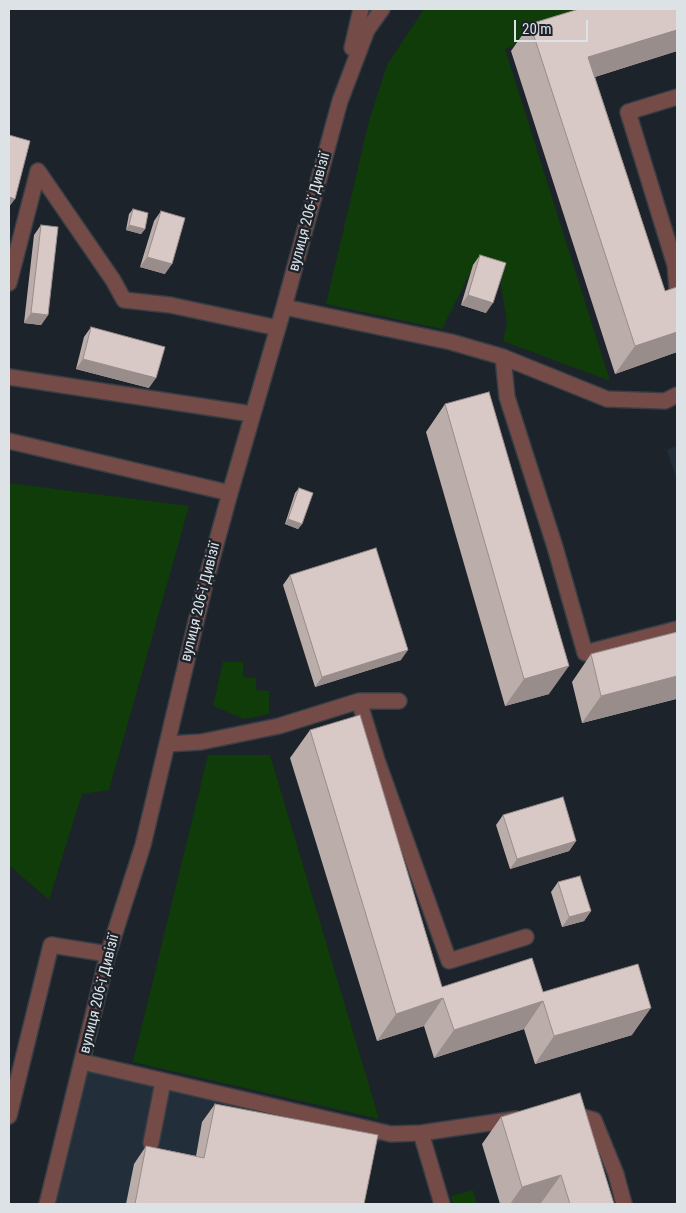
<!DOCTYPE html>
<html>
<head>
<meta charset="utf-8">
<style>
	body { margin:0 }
	#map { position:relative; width:686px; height:1213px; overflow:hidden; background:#1c232b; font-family:"Roboto Condensed",sans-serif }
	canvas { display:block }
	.frame { position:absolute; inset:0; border:10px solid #dde2e7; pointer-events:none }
	.scale { position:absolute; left:514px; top:20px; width:74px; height:22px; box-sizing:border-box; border:2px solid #dde2e7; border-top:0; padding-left:6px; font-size:15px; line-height:18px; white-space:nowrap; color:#dde2e7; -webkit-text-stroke:4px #1c232b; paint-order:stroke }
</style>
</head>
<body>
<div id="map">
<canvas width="686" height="1213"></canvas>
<div class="frame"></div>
<div class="scale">20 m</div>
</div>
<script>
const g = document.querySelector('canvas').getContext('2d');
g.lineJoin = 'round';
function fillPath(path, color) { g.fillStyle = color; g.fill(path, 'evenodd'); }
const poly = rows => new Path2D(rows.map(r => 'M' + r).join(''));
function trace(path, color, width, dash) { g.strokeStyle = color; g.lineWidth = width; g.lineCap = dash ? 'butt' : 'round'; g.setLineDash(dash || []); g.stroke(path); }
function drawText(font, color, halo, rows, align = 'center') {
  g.font = font + ' "Roboto Condensed",sans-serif'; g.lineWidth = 5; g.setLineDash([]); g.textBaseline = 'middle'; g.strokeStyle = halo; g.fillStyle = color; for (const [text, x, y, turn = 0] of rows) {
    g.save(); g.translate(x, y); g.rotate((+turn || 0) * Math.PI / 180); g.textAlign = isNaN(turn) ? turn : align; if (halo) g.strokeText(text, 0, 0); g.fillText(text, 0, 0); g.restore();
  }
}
const built = poly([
	[677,446,677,480,667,450],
	[83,1062,391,1134,365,1153,355,1204,47,1204]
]);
const green = poly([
	[424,9,630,9,505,49,610,381,503,341,507,322,499,273,474,265,442,329,326,304,369,121,387,65],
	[9,483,189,506,109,790,82,794,49,900,9,865],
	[223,662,243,662,243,677,256,678,256,690,269,691,269,714,244,719,213,706],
	[208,755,270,755,379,1119,133,1062],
	[473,1190,477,1204,453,1204,451,1196]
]);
const minor = poly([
	[352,48,361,9],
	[677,97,628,112,675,265,677,264],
	[38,171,113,280,124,300,170,305,278,328],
	[675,265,677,288],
	[9,283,38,171],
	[284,307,451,342,503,357,607,399,665,401,677,395],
	[503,357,507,397,555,547,585,653,677,629],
	[9,377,252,414],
	[9,441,230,493],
	[359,701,377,760,449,961,526,937],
	[167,744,201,742,279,726,359,701,399,701],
	[83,1062,391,1134,421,1133,516,1119],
	[568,1113,594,1120,616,1174,624,1204],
	[9,1116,51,945,108,954],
	[421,1133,442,1204],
	[151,1143,163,1082],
	[47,1204,108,954,143,845,205,584,230,493,284,307,340,101,367,30,382,9]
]);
const wall = poly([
	[530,24,677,51,595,77,665,291,677,287,677,352,615,374,511,51],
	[133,209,145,229,141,234,126,230,129,214],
	[161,211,165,274,140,267,154,221],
	[41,225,48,315,41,325,24,323,34,235],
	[480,255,486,313,461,305,473,265],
	[91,327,149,388,76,369,84,337],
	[445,404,549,694,505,706,426,432],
	[299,488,302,524,298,529,285,524,295,493],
	[290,575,401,660,315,687,283,585],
	[677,632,677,705,676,699,582,723,572,682,591,654],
	[310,730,442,987,543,992,632,1035,535,1064,524,1029,434,1058,424,1026,377,1041,290,758],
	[503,815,576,841,569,851,510,869,496,825],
	[558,882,591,911,584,921,562,927,551,892],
	[215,1104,364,1204,126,1204,134,1164,146,1146,196,1156,202,1122],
	[501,1117,614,1204,542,1204,541,1203,537,1204,500,1204,482,1144]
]);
const shadedWall = poly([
	[677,30,677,51,569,85,588,57],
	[9,197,15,199,9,207],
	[129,225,145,229,141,234,126,230],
	[147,257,172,264,165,274,140,267],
	[468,295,493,303,486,313,461,305],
	[31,313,48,315,41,325,24,323],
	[677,332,677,352,615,374,635,346],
	[83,359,156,378,149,388,76,369],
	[288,519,302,524,298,529,285,524],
	[408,650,401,660,315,687,322,677],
	[569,666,549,694,505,706,524,679],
	[677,676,677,697,676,699,582,723,601,696],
	[576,841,569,851,510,869,517,859],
	[591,911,584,921,562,927,569,917],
	[443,998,424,1026,377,1041,396,1014],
	[543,1001,524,1029,434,1058,454,1030],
	[651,1008,632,1035,535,1064,554,1036],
	[561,1175,541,1203,537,1204,510,1204,522,1187]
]);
const building = poly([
	[579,9,677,9,677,30,588,57,665,291,677,287,677,332,635,346,530,24,579,9],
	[9,135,30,141,15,199,9,197,9,135],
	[133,209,148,213,145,229,129,225,133,209],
	[161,211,185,218,172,264,147,257,161,211],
	[41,225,58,227,48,315,31,313,41,225],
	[480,255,506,263,493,303,468,295,480,255],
	[91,327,165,347,156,378,83,359,91,327],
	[489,392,569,666,524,679,445,404,489,392],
	[299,488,313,493,302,524,288,519,299,488],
	[376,548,408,650,322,677,290,575,376,548],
	[677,632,677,676,601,696,591,654,677,632],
	[360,715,442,987,532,958,543,992,638,964,651,1008,554,1036,543,1001,454,1030,443,998,396,1014,310,730,360,715],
	[563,797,576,841,517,859,503,815,563,797],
	[580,876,591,911,569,917,558,882,580,876],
	[580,1093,614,1204,570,1204,561,1175,522,1187,501,1117,580,1093],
	[215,1104,378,1135,364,1204,135,1204,146,1146,204,1158,215,1104]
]);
const streetNames = [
	["вулиця 206-ї Дивізії",310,212,-75],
	["вулиця 206-ї Дивізії",201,602,-76],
	["вулиця 206-ї Дивізії",100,994,-76]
];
fillPath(built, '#232e3b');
fillPath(green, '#103c09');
trace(minor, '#373e45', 18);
trace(minor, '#744b46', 15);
fillPath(wall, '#bbadaa');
fillPath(shadedWall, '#988d8b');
fillPath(building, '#d9c9c6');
trace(building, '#988d8b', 1);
drawText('15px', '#dde2e7', '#1c232b', streetNames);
</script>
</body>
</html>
